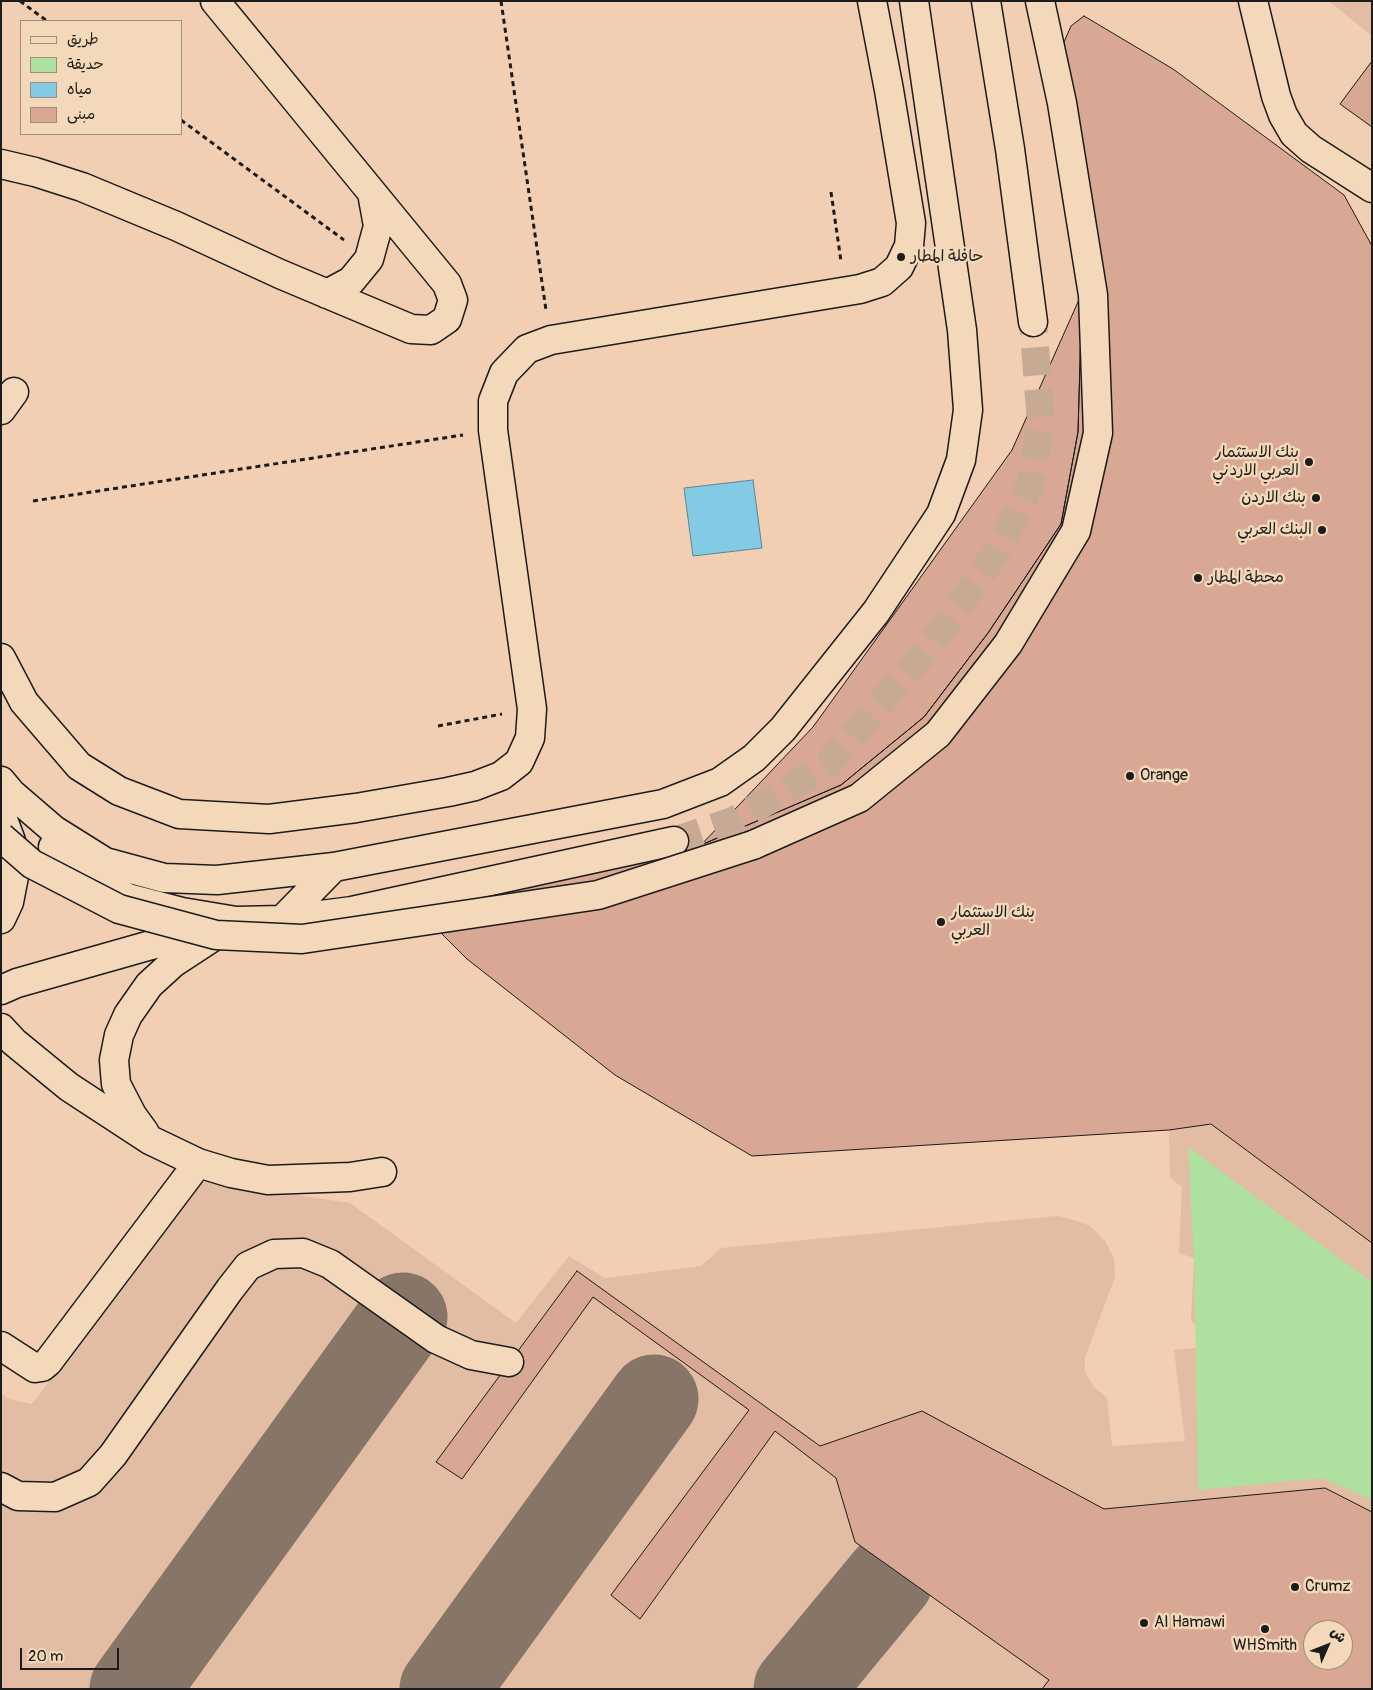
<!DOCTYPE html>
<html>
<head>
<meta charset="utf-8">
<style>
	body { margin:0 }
	#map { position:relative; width:1373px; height:1690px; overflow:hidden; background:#f2ceb2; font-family:Pangolin,"Playpen Sans Arabic",sans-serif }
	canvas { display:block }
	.frame { position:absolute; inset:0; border:2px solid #1c1c1c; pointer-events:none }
	.legend { position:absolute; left:20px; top:20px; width:162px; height:115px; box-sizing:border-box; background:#f3d8ba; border:1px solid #9d8d7b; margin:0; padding:6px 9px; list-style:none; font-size:15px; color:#1c1c1c }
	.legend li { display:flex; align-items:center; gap:10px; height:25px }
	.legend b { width:25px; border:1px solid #9d8d7b }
	.north { position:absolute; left:1303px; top:1620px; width:50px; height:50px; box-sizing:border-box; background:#f3d8ba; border:1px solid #9d8d7b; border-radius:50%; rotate:46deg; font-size:14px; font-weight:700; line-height:20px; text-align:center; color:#1c1c1c }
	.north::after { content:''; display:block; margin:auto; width:18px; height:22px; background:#1c1c1c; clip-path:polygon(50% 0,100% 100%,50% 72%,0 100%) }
	.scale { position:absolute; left:20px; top:1648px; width:99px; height:22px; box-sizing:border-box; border:2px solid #1c1c1c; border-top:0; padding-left:6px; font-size:15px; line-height:18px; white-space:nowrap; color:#1c1c1c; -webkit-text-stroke:4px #f3d8ba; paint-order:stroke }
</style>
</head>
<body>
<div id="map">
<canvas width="1373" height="1690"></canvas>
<div class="frame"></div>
<ul class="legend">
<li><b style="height:6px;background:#f3d8ba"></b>طريق</li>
<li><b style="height:14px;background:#aee0a0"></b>حديقة</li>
<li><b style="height:14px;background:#83cbe4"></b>مياه</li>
<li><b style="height:14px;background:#d9a894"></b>مبنى</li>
</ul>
<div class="north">ش</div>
<div class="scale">20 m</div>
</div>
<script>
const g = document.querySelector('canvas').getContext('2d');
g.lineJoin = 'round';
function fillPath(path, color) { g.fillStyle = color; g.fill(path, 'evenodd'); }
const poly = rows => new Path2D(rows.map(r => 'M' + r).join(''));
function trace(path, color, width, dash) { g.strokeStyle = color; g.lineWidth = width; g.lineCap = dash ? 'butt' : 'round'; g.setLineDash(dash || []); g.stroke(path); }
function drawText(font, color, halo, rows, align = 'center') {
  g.font = font + ' Pangolin,"Playpen Sans Arabic",sans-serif'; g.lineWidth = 5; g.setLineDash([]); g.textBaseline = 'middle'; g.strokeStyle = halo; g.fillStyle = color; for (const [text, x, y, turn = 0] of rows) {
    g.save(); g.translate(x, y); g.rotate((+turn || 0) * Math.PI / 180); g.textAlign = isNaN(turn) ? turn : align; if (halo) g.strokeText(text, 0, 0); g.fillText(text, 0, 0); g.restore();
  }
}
const built = poly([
	[1329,1,1372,1,1372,36],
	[1084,16,1372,246,1372,1689,1,1689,1,1393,9,1399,32,1404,199,1181,350,1203,516,1323,569,1256,605,1278,701,1266,721,1248,1057,1216,1074,1220,1090,1226,1105,1241,1114,1259,1115,1277,1085,1357,1085,1372,1094,1387,1107,1398,1112,1446,1185,1441,1174,1350,1204,1347,1202,1331,1191,1321,1194,1258,1179,1253,1182,1187,1170,1178,1169,1130,752,1156,615,1075,467,959,430,922,452,900,701,845,813,727,1012,450,1082,293,1046,83,1071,26],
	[1313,1630,1343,1630,1343,1660,1313,1660]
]);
const green = poly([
	[1188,1147,1372,1282,1372,1500,1322,1478,1198,1490,1194,1258]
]);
const water = poly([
	[753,480,762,548,693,556,684,488,753,480]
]);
const taxiway = poly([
	[134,1689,403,1317],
	[444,1689,654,1399],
	[798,1689,889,1579]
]);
const building = poly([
	[1084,16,1173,69,1344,195,1372,246,1372,1243,1211,1124,1169,1130,752,1156,615,1075,467,959,430,922,452,900,701,845,841,785,924,717,988,633,1061,524,1078,432,1082,293,1046,83,1071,26,1084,16],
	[1372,61,1372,127,1340,104,1372,61],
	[1082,293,1078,432,1061,524,988,633,924,717,841,785,701,845,813,727,1012,450,1082,293],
	[577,1271,820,1446,922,1411,1104,1509,1325,1488,1372,1512,1372,1689,1042,1689,1049,1680,855,1542,836,1478,775,1431,640,1619,611,1595,749,1410,593,1297,462,1479,436,1462,577,1271],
	[1313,1630,1343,1630,1343,1660,1313,1660,1313,1630]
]);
const minorTunnel = poly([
	[674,841,733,821,780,794,828,764,931,645,998,550,1031,483,1041,421,1033,322]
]);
const path = poly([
	[20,1,47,21],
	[501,1,546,310],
	[181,120,344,240],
	[831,192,841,261],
	[33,501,463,435],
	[438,726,502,714]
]);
const minor = poly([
	[986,1,1010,149,1033,322],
	[1253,1,1276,96,1283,115,1294,134,1311,149,1372,188],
	[1,164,35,172,82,187,176,226,280,274,411,329,431,330,447,319,453,300,447,284,215,1],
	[327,294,351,281,369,259,378,226,372,193],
	[1,410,14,392],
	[1,658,24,702,79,766,119,791,179,814,269,819,356,808,448,792,475,786,501,776,519,762,530,738,532,709,493,430,493,401,504,373,527,349,551,340,860,289,882,282,899,267,909,246,911,223,889,90,872,1],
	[1,781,11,793,54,830,105,862,164,878,217,880,334,867,663,804,720,782,754,758,783,729,876,612,941,514,961,460,968,410,962,330,914,1],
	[1,814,11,841,15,871,9,902,1,919],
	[753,845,859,798,938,734,1008,644,1076,531,1098,433,1093,295,1062,103,1040,1],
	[53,847,94,881,128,898,182,912,236,921,282,920,352,911,674,841],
	[282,920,334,867],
	[1,990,17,983,211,928],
	[1,1028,14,1042,69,1087,150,1140,198,1163,231,1173,268,1180,350,1177,382,1172],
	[145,1133,132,1115,116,1084,114,1060,119,1035,128,1015,149,985,173,963,231,925],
	[1,1346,35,1368,42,1367,48,1362,198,1163],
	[1,1487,18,1496,55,1497,89,1482,113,1455,230,1289,248,1266,274,1254,303,1253,330,1264,436,1339,471,1355,509,1362]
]);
const minorBridge = poly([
	[1,837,32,864,119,909,216,935,302,939,598,895,753,845]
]);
const markers = [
	[901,257,5,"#1c1c1c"],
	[1309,462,5,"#1c1c1c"],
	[1316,498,5,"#1c1c1c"],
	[1322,530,5,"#1c1c1c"],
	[1198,578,5,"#1c1c1c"],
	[1130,776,5,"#1c1c1c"],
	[941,922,5,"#1c1c1c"],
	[1295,1587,5,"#1c1c1c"],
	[1144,1623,5,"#1c1c1c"],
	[1265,1629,5,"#1c1c1c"]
];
const poiNames = [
	["حافلة المطار",911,257],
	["بنك الاستثمار",1299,453,"right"],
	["العربي الاردني",1299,471,"right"],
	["بنك الاردن",1306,498,"right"],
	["البنك العربي",1312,530,"right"],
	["محطة المطار",1208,578],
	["Orange",1140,776],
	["بنك الاستثمار",951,913],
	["العربي",951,931],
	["Crumz",1305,1587],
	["Al Hamawi",1154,1623],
	["WHSmith",1265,1646,"center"]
];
fillPath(built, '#e2bca3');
fillPath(green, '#aee0a0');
fillPath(water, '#83cbe4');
trace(water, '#5a8594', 1);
trace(taxiway, '#877567', 89);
fillPath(building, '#d9a894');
trace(building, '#1c1c1c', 1);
trace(minorTunnel, '#c7aa94', 28, [28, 14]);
trace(minor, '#1c1c1c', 31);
trace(path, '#1c1c1c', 3, [5, 4]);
trace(minor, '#f3d8ba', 28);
trace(minorBridge, '#1c1c1c', 31, []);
trace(minorBridge, '#f3d8ba', 28);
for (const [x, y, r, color] of markers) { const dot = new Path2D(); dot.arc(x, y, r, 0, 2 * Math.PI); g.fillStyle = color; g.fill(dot); trace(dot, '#f3d8ba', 2); }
drawText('16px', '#1c1c1c', '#f3d8ba', poiNames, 'left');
</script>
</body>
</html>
